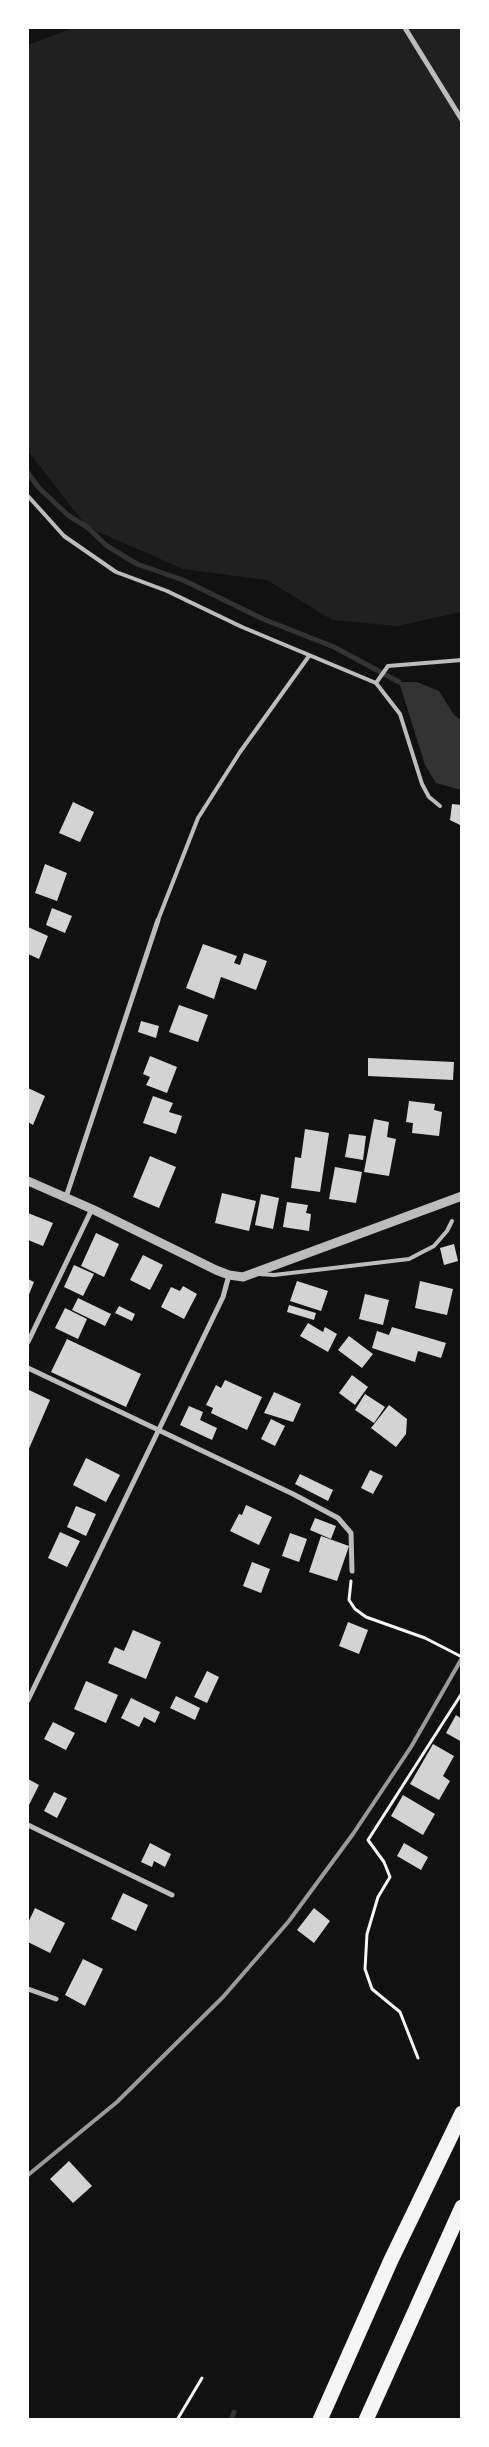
<!DOCTYPE html>
<html>
<head>
<meta charset="utf-8">
<style>
	body { margin:0 }
	#map { position:relative; width:489px; height:2447px; overflow:hidden; background:#111; font-family:Arial,sans-serif }
	canvas { display:block }
	.frame { position:absolute; inset:0; border:29px solid #fff; pointer-events:none }
</style>
</head>
<body>
<div id="map">
<canvas width="489" height="2447"></canvas>
<div class="frame"></div>
</div>
<script>
const g = document.querySelector('canvas').getContext('2d');
g.lineJoin = 'round';
function fillPath(path, color) { g.fillStyle = color; g.fill(path, 'evenodd'); }
const poly = rows => new Path2D(rows.map(r => 'M' + r).join(''));
function trace(path, color, width, dash) { g.strokeStyle = color; g.lineWidth = width; g.lineCap = dash ? 'butt' : 'round'; g.setLineDash(dash || []); g.stroke(path); }
const green = poly([
	[73,28,461,28,461,612,397,626,332,620,267,580,183,569,87,527,28,451,28,45]
]);
const water = poly([
	[399,682,417,682,439,691,454,715,461,720,461,790,436,783,425,765]
]);
const stream = poly([
	[28,473,39,488,69,516,87,527,107,546,137,564,183,580,263,619,334,647,399,682],
	[231,2420,234,2412]
]);
const building = poly([
	[73,802,94,812,80,842,59,833],
	[452,804,462,805,462,826,450,820],
	[45,864,67,873,57,901,35,893],
	[52,908,72,916,65,933,46,925],
	[28,927,48,936,39,959,28,954],
	[203,944,237,956,234,963,240,965,244,953,267,961,256,990,221,977,214,999,186,988],
	[179,1005,208,1015,198,1042,169,1032],
	[141,1021,159,1026,156,1038,138,1032],
	[150,1056,177,1067,167,1093,146,1085,150,1077,143,1074],
	[368,1058,454,1062,453,1080,368,1076],
	[28,1088,45,1096,33,1125,28,1122],
	[153,1096,173,1103,169,1112,182,1116,176,1134,143,1123],
	[409,1101,435,1104,434,1110,442,1112,439,1136,412,1133,413,1123,406,1122],
	[374,1119,389,1122,387,1137,396,1139,389,1176,364,1172],
	[305,1129,329,1133,320,1192,291,1188,295,1157,301,1158],
	[349,1134,366,1136,363,1160,345,1157],
	[150,1156,176,1167,159,1208,133,1197],
	[335,1167,362,1172,356,1203,329,1199],
	[222,1193,256,1201,249,1231,215,1223],
	[261,1194,279,1198,273,1229,255,1225],
	[287,1202,308,1205,306,1213,311,1214,309,1231,283,1227],
	[28,1213,53,1223,43,1246,28,1240],
	[96,1233,119,1244,104,1277,81,1266],
	[454,1244,458,1261,444,1265,440,1248],
	[143,1255,163,1265,150,1290,130,1280],
	[74,1265,94,1274,83,1296,64,1287],
	[28,1279,34,1282,28,1297],
	[297,1281,328,1291,321,1311,290,1301],
	[420,1281,453,1289,447,1315,415,1308],
	[183,1286,197,1294,184,1319,161,1307,171,1287,180,1291],
	[365,1294,389,1300,383,1325,359,1319],
	[78,1298,111,1314,105,1326,72,1310],
	[289,1305,316,1313,314,1320,287,1312],
	[119,1306,135,1314,132,1321,115,1313],
	[65,1308,87,1319,78,1339,55,1328],
	[308,1323,323,1332,325,1327,337,1334,328,1352,300,1336],
	[392,1327,446,1343,441,1358,418,1351,415,1362,372,1348,377,1331,389,1335],
	[349,1336,373,1354,362,1368,338,1350],
	[67,1339,141,1374,126,1407,51,1372],
	[352,1375,368,1387,355,1405,339,1393],
	[225,1380,262,1397,247,1430,211,1413,213,1408,206,1405,216,1385,221,1388],
	[29,1390,50,1400,28,1451,28,1393],
	[274,1392,301,1404,293,1422,264,1413],
	[365,1394,385,1407,374,1423,355,1410],
	[389,1405,407,1419,406,1434,396,1447,371,1428],
	[189,1406,203,1412,200,1420,217,1428,212,1440,180,1425],
	[271,1419,285,1426,275,1446,261,1439],
	[86,1458,120,1475,106,1502,73,1485],
	[370,1470,383,1476,373,1494,361,1488],
	[300,1474,333,1490,328,1501,295,1484],
	[246,1505,272,1517,259,1545,230,1531,239,1514,242,1515],
	[76,1506,96,1514,86,1536,67,1527],
	[315,1518,336,1526,331,1539,310,1530],
	[60,1532,80,1541,67,1567,48,1558],
	[290,1533,307,1539,299,1562,282,1556],
	[321,1536,349,1546,337,1581,309,1572],
	[252,1562,270,1569,261,1593,243,1586],
	[348,1622,368,1630,359,1654,339,1646],
	[133,1630,161,1642,146,1679,108,1663,115,1647,124,1651],
	[207,1671,219,1677,207,1703,194,1697],
	[86,1681,118,1695,106,1723,74,1709],
	[176,1696,200,1708,195,1720,170,1708],
	[131,1698,160,1712,155,1723,144,1717,139,1727,121,1718],
	[456,1715,462,1719,462,1742,446,1733],
	[53,1722,75,1733,66,1750,44,1739],
	[433,1744,454,1756,443,1776,450,1781,439,1800,410,1784],
	[28,1779,39,1785,29,1805,28,1804],
	[54,1792,67,1798,57,1818,44,1811],
	[403,1795,435,1814,423,1835,391,1816],
	[150,1843,171,1854,165,1867,154,1861,152,1867,141,1862],
	[404,1843,428,1857,421,1870,397,1856],
	[123,1893,148,1905,136,1931,111,1919],
	[35,1908,65,1923,50,1953,28,1942,28,1923],
	[314,1908,330,1921,314,1943,297,1930],
	[83,1959,103,1969,85,2006,65,1995],
	[69,2161,92,2186,73,2203,50,2179]
]);
const path = poly([
	[351,1581,349,1600,355,1609,366,1617,425,1638,462,1657],
	[418,2058,400,2012,372,1989,365,1969,367,1934,378,1897,390,1877,384,1862,368,1840,462,1693],
	[177,2420,202,2378]
]);
const service = poly([
	[28,496,64,536,116,572,167,591,242,627,376,683,400,714,422,784,429,797,440,806],
	[376,683,388,666,462,660],
	[158,920,198,818,240,752,309,656],
	[259,1274,274,1275,409,1259,434,1246,447,1231,452,1221]
]);
const minor = poly([
	[405,28,462,120],
	[66,1197,158,920],
	[28,1342,92,1209],
	[28,1368,293,1494,338,1518,351,1533,352,1571],
	[28,1700,223,1297,229,1275],
	[28,1825,172,1895],
	[28,1989,56,1999]
]);
const tertiary = poly([
	[28,1181,92,1209,216,1270,229,1275,243,1277,462,1196]
]);
const motorway = poly([
	[320,2420,391,2260,462,2113],
	[366,2420,462,2207]
]);
const rail = poly([
	[28,2175,117,2102,223,1997,289,1921,353,1834,411,1747,462,1658]
]);
fillPath(green, '#202020');
fillPath(water, '#333');
trace(stream, '#333', 5);
fillPath(building, '#d3d3d3');
trace(path, '#f5f5f5', 3);
trace(service, '#bcbcbc', 4);
trace(minor, '#bcbcbc', 5);
trace(tertiary, '#bcbcbc', 9);
trace(motorway, '#f5f5f5', 15);
trace(rail, '#9a9a9a', 4);
</script>
</body>
</html>
